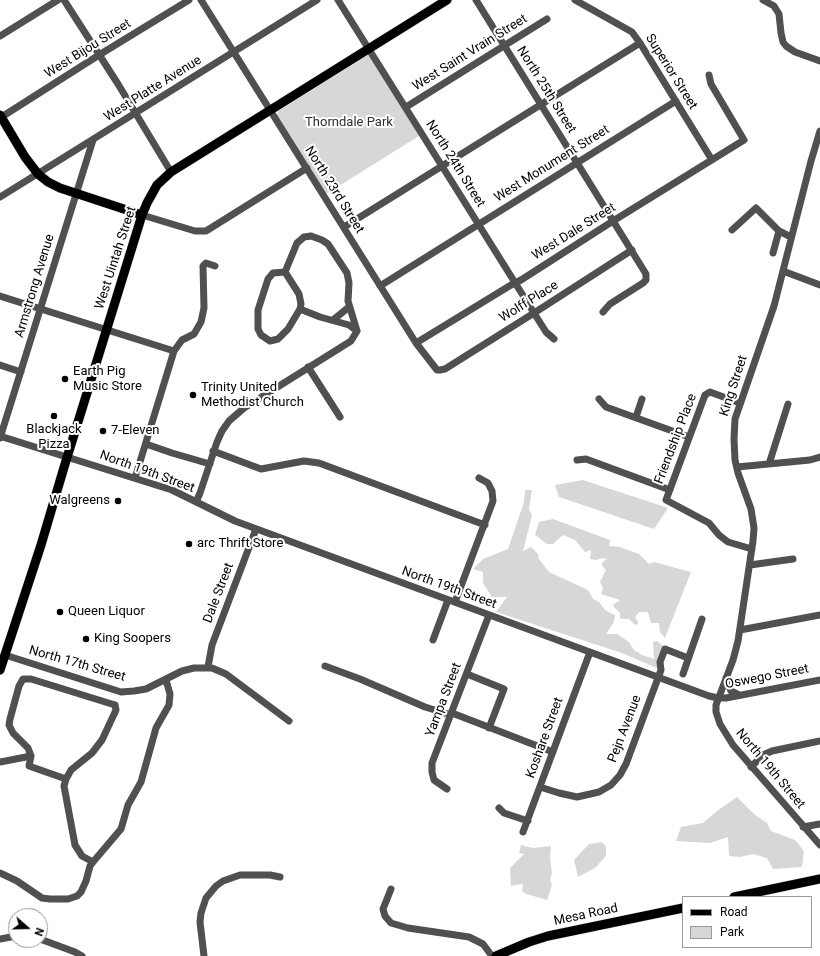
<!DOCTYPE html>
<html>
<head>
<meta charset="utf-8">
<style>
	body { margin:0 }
	#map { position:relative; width:820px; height:956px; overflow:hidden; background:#fff; font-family:Roboto,sans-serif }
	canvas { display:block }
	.legend { position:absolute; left:682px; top:896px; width:130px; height:52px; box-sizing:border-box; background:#fff; border:1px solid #999; margin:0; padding:5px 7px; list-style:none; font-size:12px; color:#000 }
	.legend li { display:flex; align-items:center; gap:8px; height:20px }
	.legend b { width:20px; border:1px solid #999 }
	.north { position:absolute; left:8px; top:908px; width:40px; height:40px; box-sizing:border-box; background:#fff; border:1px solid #999; border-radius:50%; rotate:110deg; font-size:11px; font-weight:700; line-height:16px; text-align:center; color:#000 }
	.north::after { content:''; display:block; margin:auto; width:14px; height:18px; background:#000; clip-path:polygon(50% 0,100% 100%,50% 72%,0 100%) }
</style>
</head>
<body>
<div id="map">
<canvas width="820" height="956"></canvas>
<ul class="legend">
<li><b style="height:5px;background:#000"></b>Road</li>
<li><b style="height:11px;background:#d7d7d7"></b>Park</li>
</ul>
<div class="north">N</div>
</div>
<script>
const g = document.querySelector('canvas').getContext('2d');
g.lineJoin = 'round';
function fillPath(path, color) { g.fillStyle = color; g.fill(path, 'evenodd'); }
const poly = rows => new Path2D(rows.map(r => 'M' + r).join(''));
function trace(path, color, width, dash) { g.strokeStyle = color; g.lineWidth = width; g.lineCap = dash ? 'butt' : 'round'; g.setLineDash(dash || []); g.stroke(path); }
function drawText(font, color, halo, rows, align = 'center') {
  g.font = font + ' Roboto,sans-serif'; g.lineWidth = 4; g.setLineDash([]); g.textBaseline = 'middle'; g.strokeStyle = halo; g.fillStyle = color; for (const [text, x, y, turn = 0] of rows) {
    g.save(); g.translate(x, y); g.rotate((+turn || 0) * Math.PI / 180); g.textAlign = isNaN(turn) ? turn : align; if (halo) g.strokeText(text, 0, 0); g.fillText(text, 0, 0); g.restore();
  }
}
const green = poly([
	[369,54,419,136,326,194,277,115,278,111],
	[583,480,668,508,654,529,559,497,555,485],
	[525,490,532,490,529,509,532,515,523,551,531,547,538,554,539,559,549,572,588,590,593,599,599,602,605,610,615,615,614,622,606,634,617,634,629,642,634,650,642,655,654,659,653,642,657,641,663,646,658,661,659,669,622,653,496,612,507,597,492,597,483,583,483,572,473,569,483,559,508,549,524,502],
	[553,519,610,540,609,546,620,547,639,554,649,564,654,562,691,572,665,638,660,632,659,623,651,623,648,612,639,612,635,618,638,621,638,625,634,624,629,619,623,619,620,618,620,613,614,607,613,605,620,600,601,594,603,588,600,582,606,570,602,566,602,563,607,559,603,558,596,560,590,559,591,550,585,552,575,540,563,535,553,544,547,544,535,535,539,522],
	[737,797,754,814,767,823,771,831,795,840,804,851,802,867,773,869,767,858,753,854,740,857,729,856,728,837,710,843,676,841,681,827,703,823,717,811],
	[601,842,606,846,606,856,595,868,578,877,574,860,589,844],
	[521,845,533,848,551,846,550,858,552,873,550,880,552,885,547,900,526,894,522,891,523,884,511,886,510,868,524,854,519,853]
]);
const minor = poly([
	[64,0,118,84,171,172],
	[201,0,416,343,437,370,440,370,445,369,534,313,632,250],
	[338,0,534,313,546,332,554,339],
	[476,0,646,274,646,280,643,283,610,304,603,312],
	[575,0,632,32,640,43,712,160],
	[763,0,774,6,779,14,781,33,783,42,786,46,795,52,820,61],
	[0,36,58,0],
	[406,107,547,19],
	[0,118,99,55,189,0],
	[820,131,811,161,774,306,735,419,734,439,735,460,738,473,751,509,754,528,753,541,738,641,733,660,716,705,716,712,720,724,733,745,820,845],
	[0,197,317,0],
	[142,215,195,231,206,231,307,168],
	[344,227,640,43],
	[732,230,756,208,779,231,791,237],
	[311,236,322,240,328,244,347,273,349,283,348,301,357,331,349,325,320,317,300,309,301,304,299,294,285,272,297,243,304,237,311,236],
	[773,253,779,231],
	[783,271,820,285],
	[285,272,273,273,268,279,258,310,258,329,261,335,270,341,278,339,288,329,300,309],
	[380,286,676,101],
	[0,296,174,351],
	[333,320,349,307],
	[416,343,511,285,521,280,613,221,744,140,711,84,709,75],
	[0,365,21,372],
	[308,367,340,417],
	[599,399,606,407,689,437],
	[740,403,710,392,705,395,666,500,709,523,719,535,728,542,752,549],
	[636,417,642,399],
	[0,436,172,490,235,521,709,696,718,698,726,698,820,680],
	[0,438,93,140],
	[146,444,172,453,210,464],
	[213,451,261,469,304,461,319,463,485,525],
	[577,460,586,459,670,490],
	[769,464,788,404],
	[737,467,810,460,820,457],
	[135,478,174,351,182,340,194,334,201,322,204,308,203,266,206,263,215,266],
	[196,502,200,493,217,442,222,431,229,421,244,408,351,341,357,331],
	[750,565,793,559],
	[455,602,493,501,492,491,488,483,479,478],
	[740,630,820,615],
	[433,640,448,600],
	[5,655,121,692,134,691,146,689,182,671,194,668,212,668,226,674,289,721],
	[325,666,360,679,425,707,451,715],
	[208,667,212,645,256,529],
	[467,674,504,689,489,728],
	[683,674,702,619],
	[726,678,731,691,739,695],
	[115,705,116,710,102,740,92,753,71,770,66,779,64,786,75,845,82,856,93,862,121,829,128,805,141,782,156,728,169,705,170,694,166,680],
	[452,713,553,752],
	[31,756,29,766,66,779],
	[0,762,31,756,28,748,13,733,9,725,10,719,19,686,23,679,31,679,115,705],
	[751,767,763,755,772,751,820,741],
	[540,787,559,793,577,797,599,792,611,785,620,775,626,764,661,670,660,662,665,649,688,658],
	[447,789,434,780,432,772,432,763,489,615],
	[499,808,504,813,528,821],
	[803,827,820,824],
	[523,832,590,652],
	[0,873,17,881,42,898,50,899,68,899,77,896,81,892,86,881,90,866,93,862],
	[391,889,383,909,385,916,391,923,408,928,469,937,483,944,492,956],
	[0,939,16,936],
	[40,939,75,952,82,956],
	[204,956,200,922,201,913,206,898,216,886,223,881,240,875,270,875,280,877]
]);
const major = poly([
	[0,115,25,157,38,174,48,182,60,188,142,215],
	[0,670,41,545,65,464,142,215,147,203,157,185,171,172,447,0],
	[734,897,820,879],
	[496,956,529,942,548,936,683,908]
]);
const markers = [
	[65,379,4,"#000"],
	[193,395,4,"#000"],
	[54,416,4,"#000"],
	[103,431,4,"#000"],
	[118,501,4,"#000"],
	[189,544,4,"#000"],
	[60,612,4,"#000"],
	[86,639,4,"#000"]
];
const streetNames = [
	["West Bijou Street",88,49,-32],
	["West Saint Vrain Street",470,53,-32],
	["Superior Street",671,72,58],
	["West Platte Avenue",153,89,-32],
	["North 25th Street",546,90,58],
	["North 24th Street",455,164,58],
	["West Monument Street",552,164,-32],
	["North 23rd Street",334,190,58],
	["West Dale Street",574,232,-32],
	["West Uintah Street",116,258,-72],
	["Armstrong Avenue",35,286,-73],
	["Wolff Place",529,302,-32],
	["King Street",734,386,-72],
	["Friendship Place",676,439,-69],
	["North 19th Street",147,472,20],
	["North 19th Street",449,588,20],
	["Dale Street",219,593,-69],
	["North 17th Street",77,664,16],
	["Oswego Street",767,677,-11],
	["Yampa Street",444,700,-69],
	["Pejn Avenue",625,729,-69],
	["Koshare Street",545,738,-70],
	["North 19th Street",770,769,50],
	["Mesa Road",586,915,-12]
];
const parkNames = [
	["Thorndale Park",349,123]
];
const poiNames = [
	["Earth Pig",73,372],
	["Music Store",73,387],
	["Trinity United",201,388],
	["Methodist Church",201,403],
	["Blackjack",54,430,"center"],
	["Pizza",54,445,"center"],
	["7-Eleven",111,431],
	["Walgreens",110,501,"right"],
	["arc Thrift Store",197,544],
	["Queen Liquor",68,612],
	["King Soopers",94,639]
];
fillPath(green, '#d7d7d7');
trace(major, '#dbdbdb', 10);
trace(minor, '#505050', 7);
trace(major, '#000', 9);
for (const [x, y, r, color] of markers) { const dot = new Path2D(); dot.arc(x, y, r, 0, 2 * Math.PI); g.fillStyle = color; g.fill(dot); trace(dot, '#fff', 1.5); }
drawText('13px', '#000', '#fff', streetNames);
drawText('13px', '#2e2e2e', '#fff', parkNames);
drawText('13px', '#000', '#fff', poiNames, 'left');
</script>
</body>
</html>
